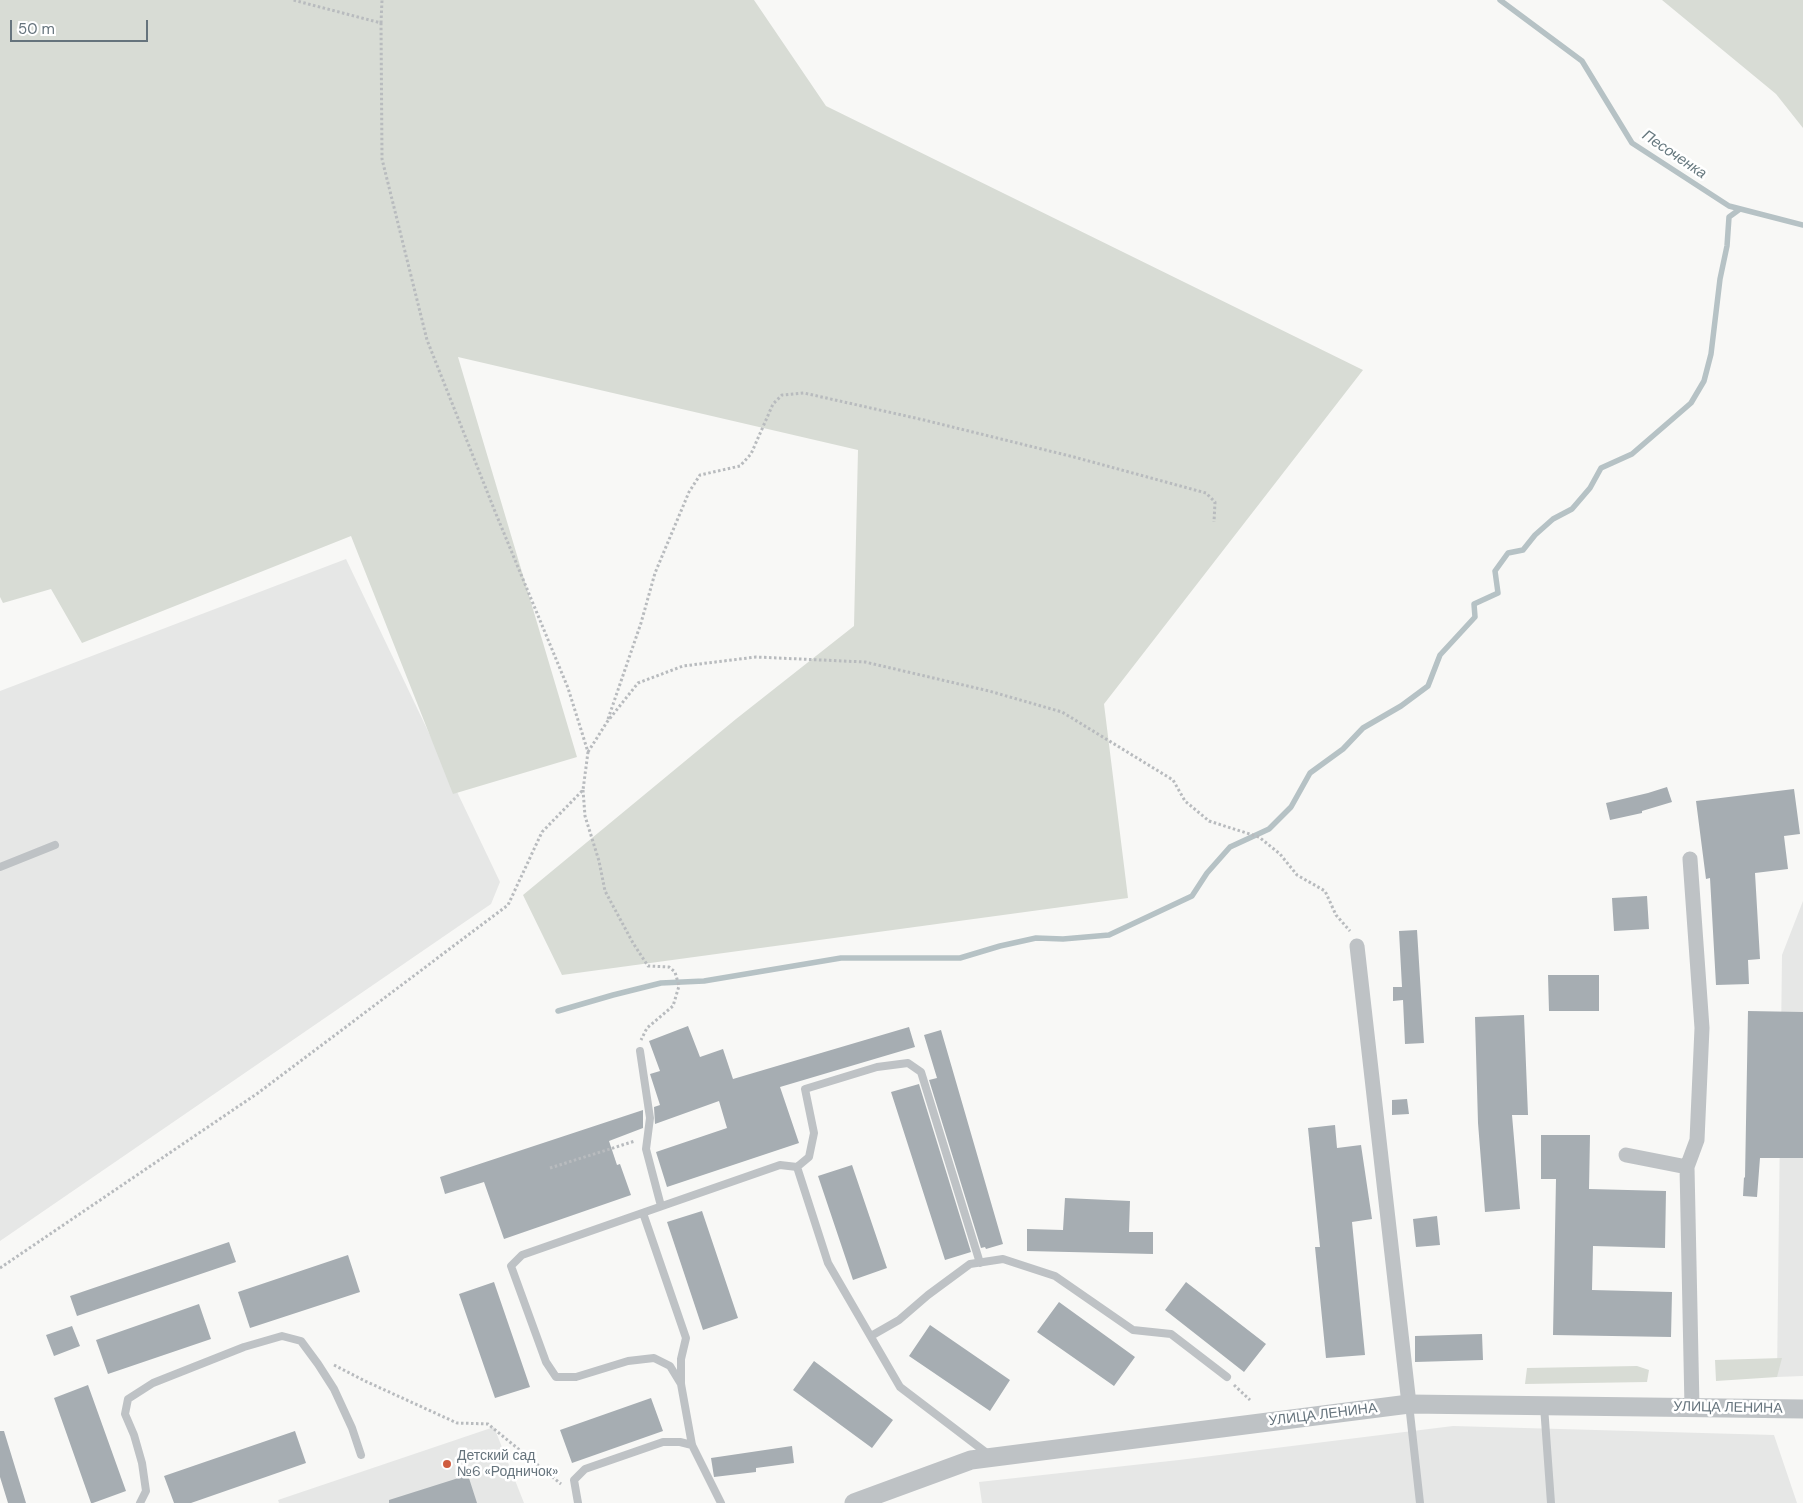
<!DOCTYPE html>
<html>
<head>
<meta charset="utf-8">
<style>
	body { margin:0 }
	#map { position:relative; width:1803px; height:1503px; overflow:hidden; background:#f8f8f6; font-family:"DM Sans",sans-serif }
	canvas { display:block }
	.scale { position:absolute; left:10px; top:20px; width:138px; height:22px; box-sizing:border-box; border:2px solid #66747d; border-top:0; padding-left:6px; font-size:15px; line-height:18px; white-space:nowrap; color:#66747d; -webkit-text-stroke:4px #fff; paint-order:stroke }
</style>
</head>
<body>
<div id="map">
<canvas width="1803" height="1503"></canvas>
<div class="scale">50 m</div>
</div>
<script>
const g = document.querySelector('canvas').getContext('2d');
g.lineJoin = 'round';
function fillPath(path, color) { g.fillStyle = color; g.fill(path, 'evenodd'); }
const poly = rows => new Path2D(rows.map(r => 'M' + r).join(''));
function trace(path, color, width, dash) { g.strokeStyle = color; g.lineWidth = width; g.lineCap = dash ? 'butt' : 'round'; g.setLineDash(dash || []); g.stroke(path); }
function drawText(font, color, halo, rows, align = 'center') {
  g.font = font + ' "DM Sans",sans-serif'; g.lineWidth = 5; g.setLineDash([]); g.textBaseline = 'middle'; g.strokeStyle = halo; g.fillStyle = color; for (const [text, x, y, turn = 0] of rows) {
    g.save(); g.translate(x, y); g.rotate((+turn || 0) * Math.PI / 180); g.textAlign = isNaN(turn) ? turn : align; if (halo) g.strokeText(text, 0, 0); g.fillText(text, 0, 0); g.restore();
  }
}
const built = poly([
	[346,559,500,882,491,904,0,1241,0,691],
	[1803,901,1803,1376,1777,1377,1782,955],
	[1453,1426,1774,1435,1797,1503,982,1503,979,1482,1179,1460],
	[494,1427,524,1503,279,1503,278,1500]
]);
const green = poly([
	[0,0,754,0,826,106,1363,370,1104,704,1128,898,562,975,523,895,736,719,854,626,858,450,458,357,577,757,453,794,351,536,82,643,51,589,3,603,0,597],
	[1662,0,1803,0,1803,128,1776,94],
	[1782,1358,1777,1377,1716,1381,1715,1360],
	[1637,1366,1649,1370,1647,1382,1525,1384,1527,1368]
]);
const stream = poly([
	[1500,0,1582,61,1632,143,1729,206,1803,225],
	[558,1011,613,995,661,983,704,981,841,958,960,958,1000,946,1036,938,1063,939,1109,935,1192,896,1207,873,1230,847,1269,829,1291,807,1310,773,1343,749,1363,728,1401,706,1428,686,1440,655,1475,617,1474,604,1498,593,1495,571,1508,553,1523,550,1535,535,1553,519,1572,509,1590,488,1601,468,1632,454,1691,403,1704,381,1711,354,1720,279,1727,246,1729,217,1740,209]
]);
const building = poly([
	[1667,787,1672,802,1642,811,1642,813,1610,820,1606,803,1648,793],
	[1794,789,1800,834,1784,836,1788,869,1755,873,1760,959,1748,960,1749,984,1716,985,1710,878,1706,879,1696,801],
	[1647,896,1649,929,1614,931,1612,898],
	[1417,930,1424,1043,1405,1044,1403,1000,1393,1001,1393,987,1402,987,1399,931],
	[1548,975,1599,975,1599,1011,1549,1011],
	[1748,1011,1803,1012,1803,1158,1760,1158,1757,1197,1743,1196,1744,1177,1745,1178],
	[1524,1015,1528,1115,1512,1115,1520,1209,1485,1212,1478,1123,1475,1017],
	[688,1026,700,1057,723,1049,733,1079,909,1027,915,1047,780,1087,799,1143,667,1187,656,1152,727,1128,719,1101,655,1124,654,1107,660,1105,650,1074,660,1071,649,1041],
	[941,1030,1003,1244,986,1249,985,1247,981,1248,929,1080,937,1078,924,1035],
	[919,1084,971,1252,945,1260,891,1092],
	[1407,1099,1409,1114,1392,1115,1392,1100],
	[643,1110,643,1128,609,1141,617,1165,620,1164,631,1195,504,1239,484,1182,445,1194,440,1177],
	[1335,1125,1337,1148,1361,1145,1372,1219,1352,1222,1365,1355,1326,1358,1315,1247,1320,1247,1308,1128],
	[1541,1135,1590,1135,1589,1189,1666,1191,1665,1248,1593,1246,1592,1290,1672,1292,1671,1337,1553,1335,1556,1179,1541,1179],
	[852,1165,887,1268,853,1280,818,1176],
	[1065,1198,1130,1201,1129,1232,1153,1232,1153,1254,1027,1251,1027,1229,1063,1230],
	[702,1211,738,1318,703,1330,667,1222],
	[1437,1216,1440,1245,1416,1247,1413,1219],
	[229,1242,236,1262,77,1316,70,1296],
	[348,1255,360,1292,250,1328,238,1292],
	[494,1282,530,1387,495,1398,459,1294],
	[1186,1282,1266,1344,1244,1372,1165,1310],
	[1059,1302,1135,1357,1114,1386,1037,1332],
	[199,1304,211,1339,108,1374,96,1340],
	[930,1325,1010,1380,990,1411,909,1356],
	[72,1326,80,1346,54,1356,46,1335],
	[1482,1334,1483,1360,1415,1362,1415,1336],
	[814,1361,893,1420,872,1448,793,1390],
	[88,1385,126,1491,93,1503,91,1503,54,1398],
	[651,1398,663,1431,572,1463,560,1430],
	[0,1431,4,1431,26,1503,8,1503,0,1477],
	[295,1431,306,1463,191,1503,174,1503,164,1476],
	[792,1446,794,1463,756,1468,756,1472,714,1477,711,1458],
	[468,1475,477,1503,389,1503,389,1500]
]);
const path = poly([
	[381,23,382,0],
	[608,719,641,623,655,573,689,492,700,475,740,466,751,454,773,404,782,395,804,393,924,420,1074,457,1206,493,1215,502,1214,522],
	[588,752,607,722,638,683,683,666,756,657,865,662,989,691,1062,712,1173,780,1185,801,1209,821,1259,837,1280,854,1297,875,1325,891,1336,915,1350,931],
	[583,790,585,816,599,861,605,891,633,943,648,966,669,967,675,972,679,986,673,1006,647,1028,641,1040],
	[550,1168,635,1141],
	[0,1268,258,1093,508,905,542,832,583,790,588,752,568,688,496,514,427,340,382,159,381,23,293,0],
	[334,1365,365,1381,457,1423,488,1424,561,1484],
	[1234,1385,1250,1400]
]);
const service = poly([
	[0,867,55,845],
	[640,1051,650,1118,646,1149,661,1206],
	[797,1167,809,1157,814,1133,805,1089,877,1067,908,1063,921,1072,980,1263],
	[643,1213,686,1338,681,1359,681,1384,692,1445,721,1503],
	[871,1336,899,1320,928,1295,970,1264,1003,1259,1055,1276,1133,1330,1171,1334,1227,1377],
	[681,1384,670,1366,654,1358,628,1361,576,1377,556,1377,546,1362,511,1266,522,1255,668,1204,780,1165,797,1167,828,1263,900,1387,988,1454],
	[1409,1404,1420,1503],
	[1544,1406,1551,1503],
	[140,1503,146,1491,142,1463,134,1435,125,1414,128,1399,153,1383,244,1347,282,1336,301,1341,318,1364,334,1389,352,1428,361,1455],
	[578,1503,574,1480,585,1469,663,1442,680,1442,692,1445]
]);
const minor = poly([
	[1357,946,1409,1404],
	[1626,1155,1687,1167,1692,1407],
	[1687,1167,1697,1140,1702,1028,1690,859]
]);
const tertiary = poly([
	[854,1503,971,1460,1409,1404,1803,1409]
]);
const markers = [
	[447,1464,5,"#cf5c3f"]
];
const streetNames = [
	["УЛИЦА ЛЕНИНА",1728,1408,1],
	["УЛИЦА ЛЕНИНА",1323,1415,-7]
];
const poiNames = [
	["Детский сад",457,1456],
	["№6 «Родничок»",457,1472]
];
const waterNames = [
	["Песоченка",1674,155,34]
];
fillPath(built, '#e6e7e6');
fillPath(green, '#d8dcd5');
trace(stream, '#b6c2c5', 5.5);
fillPath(building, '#a6adb2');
trace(path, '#b8bbbe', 3, [2.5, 2.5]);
trace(service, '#bec2c5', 8);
trace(minor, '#bec2c5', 15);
trace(tertiary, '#bec2c5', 19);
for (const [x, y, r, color] of markers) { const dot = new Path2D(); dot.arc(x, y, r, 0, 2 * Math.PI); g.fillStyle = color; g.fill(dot); trace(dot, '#fff', 2); }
drawText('14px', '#66747d', '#fff', streetNames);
drawText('14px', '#66747d', '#fff', poiNames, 'left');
drawText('italic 15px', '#67797f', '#fff', waterNames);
</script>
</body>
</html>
